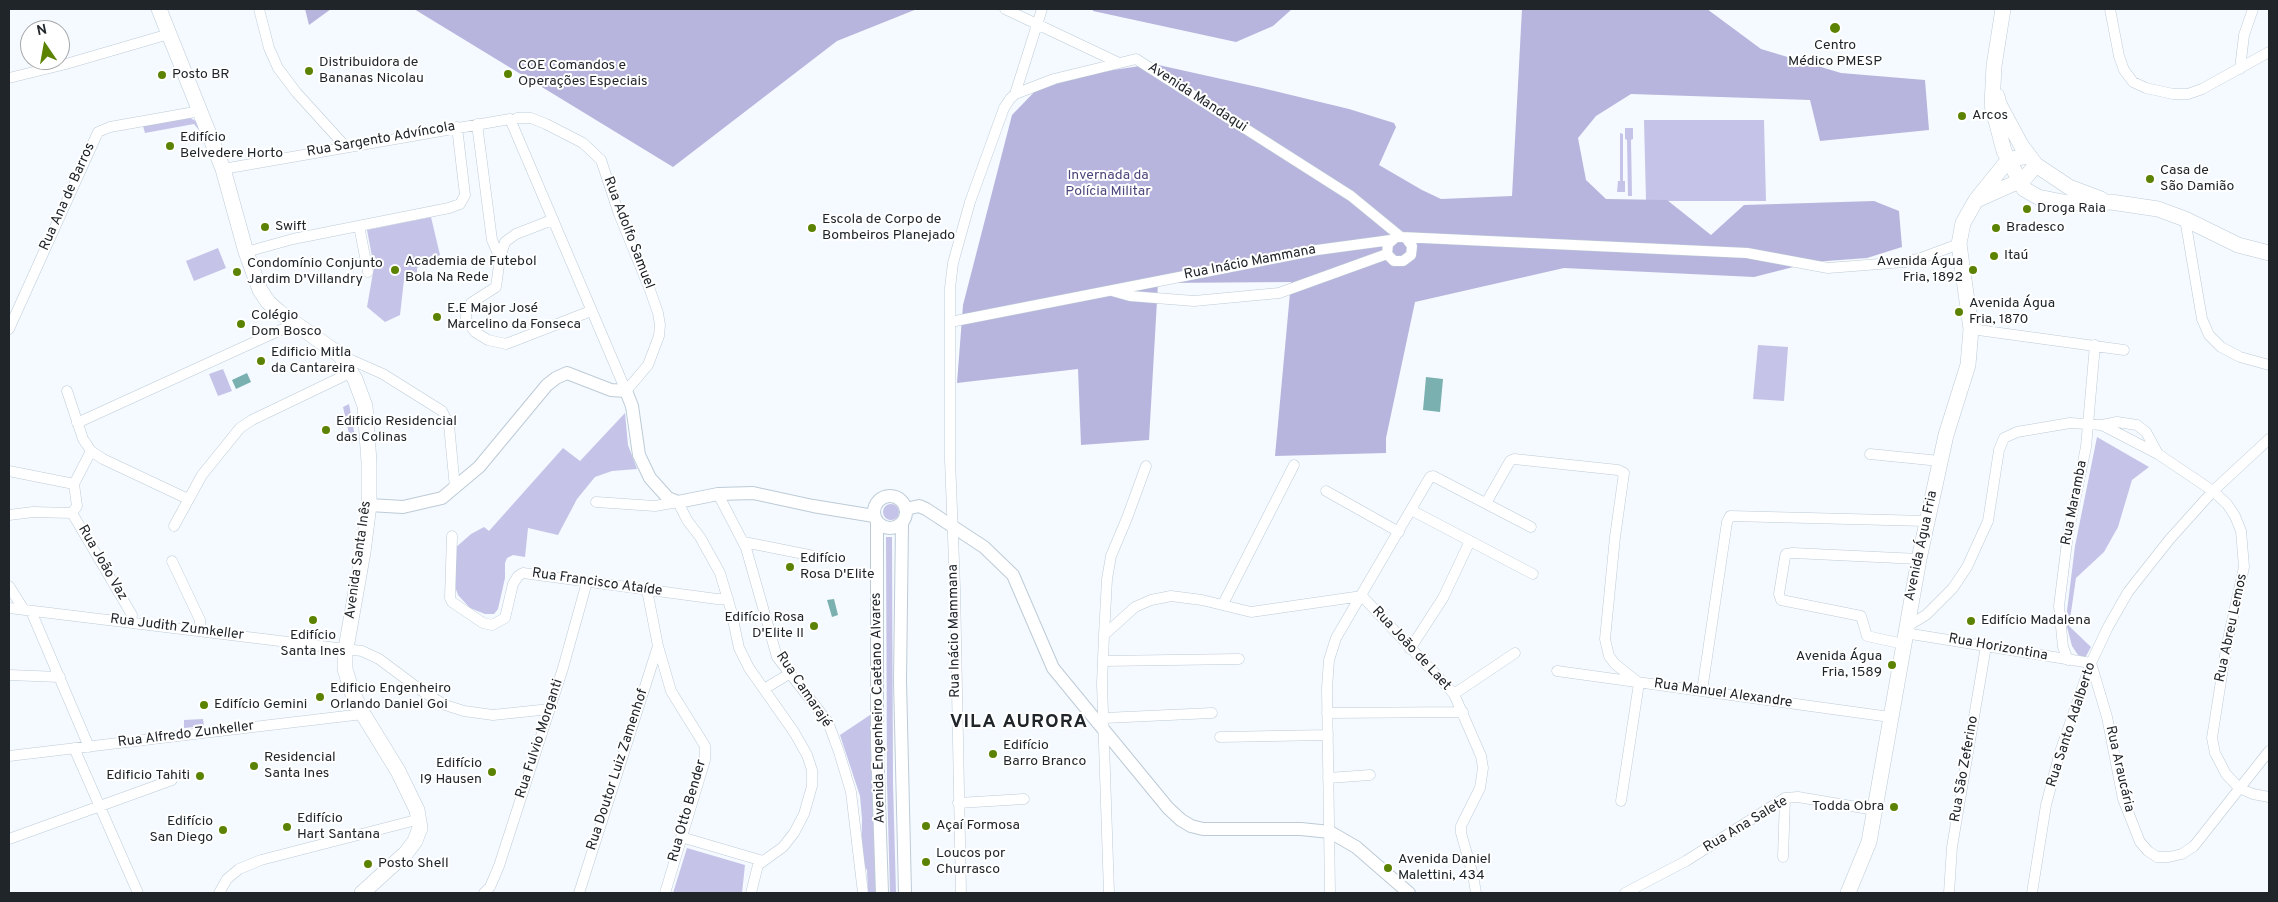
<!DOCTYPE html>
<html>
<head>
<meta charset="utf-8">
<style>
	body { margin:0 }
	#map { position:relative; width:2278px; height:902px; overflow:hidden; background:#f4faff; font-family:Overpass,sans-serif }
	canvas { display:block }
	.frame { position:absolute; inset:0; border:10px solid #20252a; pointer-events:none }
	.north { position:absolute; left:20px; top:20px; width:50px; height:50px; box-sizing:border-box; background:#fff; border:1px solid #a6a8aa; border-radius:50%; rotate:348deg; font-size:14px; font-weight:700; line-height:20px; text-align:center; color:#20252a }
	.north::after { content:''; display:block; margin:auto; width:18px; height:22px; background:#5b8200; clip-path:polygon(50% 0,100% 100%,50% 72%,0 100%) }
</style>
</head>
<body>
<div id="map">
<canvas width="2278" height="902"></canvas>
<div class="frame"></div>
<div class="north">N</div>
</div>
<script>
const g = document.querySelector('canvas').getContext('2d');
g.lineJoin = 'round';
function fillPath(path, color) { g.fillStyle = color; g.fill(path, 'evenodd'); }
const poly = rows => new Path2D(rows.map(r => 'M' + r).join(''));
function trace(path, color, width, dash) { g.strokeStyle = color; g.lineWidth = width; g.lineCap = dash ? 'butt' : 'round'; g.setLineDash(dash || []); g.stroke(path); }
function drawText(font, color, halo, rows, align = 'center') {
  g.font = font + ' Overpass,sans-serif'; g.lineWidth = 4; g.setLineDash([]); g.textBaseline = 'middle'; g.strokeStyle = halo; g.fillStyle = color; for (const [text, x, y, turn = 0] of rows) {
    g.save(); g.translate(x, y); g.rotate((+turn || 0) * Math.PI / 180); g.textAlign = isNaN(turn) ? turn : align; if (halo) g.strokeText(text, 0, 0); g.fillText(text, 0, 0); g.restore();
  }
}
const green = poly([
	[189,117,197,122,199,130,194,124,145,133,143,126],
	[1644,120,1764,120,1766,201,1646,201],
	[1625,128,1633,128,1633,139,1631,140,1632,196,1628,196,1627,140,1625,139],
	[1620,133,1623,134,1623,181,1625,181,1625,192,1617,192,1618,181,1620,181],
	[431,217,440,255,417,268,417,273,405,271,400,315,385,322,367,307,374,267,367,230],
	[218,248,226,268,194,281,186,261],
	[1758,345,1788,347,1784,401,1753,399],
	[223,369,232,391,218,396,209,374],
	[349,404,356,442,351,443,343,407],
	[625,413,628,445,637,469,612,471,595,477,577,499,558,535,528,528,525,557,513,555,507,558,505,563,505,578,498,609,494,614,485,614,470,608,458,595,453,581,454,549,471,534,484,527,489,531,563,448,580,461],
	[2097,437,2149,467,2132,480,2118,527,2104,552,2076,578,2069,626,2091,647,2085,658,2078,655,2072,646,2067,627,2067,611,2075,546],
	'883 512a8 8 0 1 1 16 0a8 8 0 1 1-16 0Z',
	[886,537,892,537,893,783,896,893,890,893,887,783],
	[870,715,873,771,877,893,868,893,867,870,861,862,862,819,860,796,840,735],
	[203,719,204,726,184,728,184,720],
	[687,848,745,865,742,893,673,893]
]);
const forest = poly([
	[305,9,331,9,309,25],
	[414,9,917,9,837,41,673,167],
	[1093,9,1292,9,1273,26,1236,42,1093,11],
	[1522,9,1707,9,1761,49,1841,73,1925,80,1929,130,1820,141,1810,100,1631,94,1596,116,1578,138,1586,180,1606,199,1667,200,1711,235,1744,205,1874,201,1899,211,1902,247,1867,258,1813,262,1754,277,1564,268,1415,302,1386,438,1386,453,1275,456,1291,282,1158,283,1149,440,1081,445,1078,369,957,383,963,305,1012,115,1041,85,1113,70,1154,64,1262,88,1349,109,1394,123,1396,127,1379,165,1422,190,1441,199,1512,196]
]);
const water = poly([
	[247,373,251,382,236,389,232,380],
	[1426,377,1443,379,1440,412,1423,410],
	[834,599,838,615,832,617,827,600]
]);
const minor = poly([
	[259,9,269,48,278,68,296,92,345,146],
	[1005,9,1117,62],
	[2110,9,2119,56,2124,70,2133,82,2146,88,2173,94,2188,94,2202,89,2269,52],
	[2240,69,2244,35,2253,9],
	[9,78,66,64,169,34],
	[1015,94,1042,9],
	[477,124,492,240,500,258],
	[223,169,510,119,626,391,648,365,659,336,660,325,658,313,650,290,619,214,601,160,583,143,546,124,531,118,517,118],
	[2185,219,2202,319,2209,335,2221,347,2240,357,2269,365],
	[552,220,516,234,505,242,500,258,496,287,471,303,466,312,466,320,475,332,488,340,506,344,591,311],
	[359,226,368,272],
	[1406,238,1412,246,1411,255,1403,261,1394,261,1387,254,1388,244,1396,237,1401,237,1747,253,1828,268,1905,262,1921,258,1959,244],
	[246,252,293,239,449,208,460,204,465,195,457,127],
	[1112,291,1130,296,1194,301,1279,293,1387,254],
	[950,322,1317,250,1391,240],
	[9,329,98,132,110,127,200,111],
	[1971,329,2124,350],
	[340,355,383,374,442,411,449,425,455,488],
	[67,391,83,439,91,451,103,459,188,499],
	[77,423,296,323],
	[2102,425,2117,422,2137,425,2146,432,2158,454],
	[1870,454,1940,461],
	[9,471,74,484],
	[1326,491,1399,532],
	[718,494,746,548,777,657,828,722,839,752,851,792,863,893],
	[596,502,655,506,678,502,687,520,700,537,720,573,731,610,739,648,749,668,794,732,807,755,812,770,812,786,804,814,794,833,783,847,758,865,751,893],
	[1486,503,1510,461,1514,459,1618,470,1624,473,1615,537,1605,639,1609,656,1615,664,1639,683,1621,801],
	[1411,510,1533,574],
	[72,513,132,615,131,622],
	[72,513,77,506,74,484,91,451],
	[9,515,33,512,72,513],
	[174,526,202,475,240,428,252,420,352,372],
	[452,536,450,598,452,602,483,623,492,625,505,618,513,584,518,576,523,573,717,599,728,599],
	[744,542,819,557],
	[172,561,200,620,200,631],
	[9,586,24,610],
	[647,590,658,646,671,691,705,746,705,760,665,893],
	[1362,596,1454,694,1481,756,1483,768,1480,788,1461,826,1461,833,1473,875,1476,893],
	[1223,604,1294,465],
	[9,608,362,651,379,659,422,691,445,705,464,711,493,715,550,709],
	[31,611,89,747],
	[1906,627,1926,615,1953,588,1967,567,1988,521,1999,450,2004,438,2017,432,2070,423,2102,425,2158,454,2213,491,2227,504,2235,516,2241,531,2244,567,2226,649,2212,738,2215,753,2226,774,2239,788,2253,794,2269,797],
	[1905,633,2091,663,2107,717,2123,799,2140,842,2148,851,2157,857,2169,857,2182,854,2194,846,2269,751],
	[1104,635,1107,579,1111,556,1127,518,1146,466],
	[1903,644,1867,636,1861,616,1781,600,1779,594,1785,557,1786,554,1793,553,1919,559],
	[1410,649,1443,598,1470,541],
	[2068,660,2063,647,2059,606,2068,534,2086,447,2095,345],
	[1103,661,1239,659],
	[1557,671,1890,717],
	[9,675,60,677],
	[764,689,789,674],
	[1702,691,1727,522,1730,516,1927,521],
	[1454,694,1515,653],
	[1327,713,1463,712],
	[1104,718,1212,713],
	[1220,737,1328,735],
	[74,748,138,893],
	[9,756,363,714],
	[1328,778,1370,775],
	[958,803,1024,799],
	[681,837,763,861],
	[9,839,172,780],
	[1783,857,1785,798],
	[219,893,227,879,239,869,261,860,420,819],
	[484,893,490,887,499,866,563,668,587,582],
	[579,893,658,646],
	[961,893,955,588,950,459,950,288,953,263,970,202,1004,108,1010,99,1015,94,1054,79,1136,59,1351,196,1401,237],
	[1109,893,1102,684,1104,635,1135,607,1151,600,1171,596,1202,600,1251,612,1362,596],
	[1330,893,1327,688,1329,660,1336,638,1430,477,1433,476,1531,527],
	[1625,893,1686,861,1785,798,1798,797,1875,810],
	[1949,893,1952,847,1986,646],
	[2032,893,2046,805,2060,752,2091,663,2108,627,2128,592,2169,540,2213,491,2269,439]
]);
const tertiary = poly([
	'874 512a16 16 0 1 1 32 0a16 16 0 1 1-32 0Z',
	[369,505,403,507,442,498,479,467,547,385,556,378,567,373,611,390,626,391,632,406,639,455,650,478,668,498,678,502,718,494,753,493,813,506,874,516],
	[906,509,919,506,926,509,984,547,1013,575,1053,668,1168,808,1181,820,1191,826,1203,829,1301,829,1330,832,1356,847,1409,893],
	[877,522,877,743,882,893],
	[902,524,900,681,905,893]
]);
const secondary = poly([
	[159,9,223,169,246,252,260,290,268,302,279,312,340,355,355,379,365,406,369,462,369,505,363,552,345,654,345,669,352,692,363,714,398,771,417,810,420,828,415,841,406,853,362,893],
	[2003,9,1994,66,1992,105,2004,151,2024,189,2038,197,2063,202,2090,203,2111,202,2158,209,2185,219,2238,245,2269,253],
	[1997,96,1999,104,2021,145,2036,165,2069,187,2101,199],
	[1979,199,2024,179,2036,165],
	[1848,893,1869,842,1919,559,1946,435,1968,365,1971,329,1959,244,1963,223,1976,200,2005,164,2016,158,2029,156]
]);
const markers = [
	[1835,28,6,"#5b8200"],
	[309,71,5,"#5b8200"],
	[508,74,5,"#5b8200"],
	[162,75,5,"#5b8200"],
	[1962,116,5,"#5b8200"],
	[170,146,5,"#5b8200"],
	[2150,179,5,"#5b8200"],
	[2027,209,5,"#5b8200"],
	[265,227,5,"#5b8200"],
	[812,228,5,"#5b8200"],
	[1996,228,5,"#5b8200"],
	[1994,256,5,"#5b8200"],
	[395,270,5,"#5b8200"],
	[1973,270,5,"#5b8200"],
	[237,272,5,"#5b8200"],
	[1959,312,5,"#5b8200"],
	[437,317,5,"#5b8200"],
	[241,324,5,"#5b8200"],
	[261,361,5,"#5b8200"],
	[326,430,5,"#5b8200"],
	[790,567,5,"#5b8200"],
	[313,620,5,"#5b8200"],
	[1971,621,5,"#5b8200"],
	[814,626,5,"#5b8200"],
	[1892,665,5,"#5b8200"],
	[320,697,5,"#5b8200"],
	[204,705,5,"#5b8200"],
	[993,754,5,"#5b8200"],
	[254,766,5,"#5b8200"],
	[492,772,5,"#5b8200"],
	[200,776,5,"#5b8200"],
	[1894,807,5,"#5b8200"],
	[926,826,5,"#5b8200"],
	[287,827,5,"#5b8200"],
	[223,830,5,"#5b8200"],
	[926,862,5,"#5b8200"],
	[368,864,5,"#5b8200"],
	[1388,868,5,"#5b8200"]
];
const poiNames = [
	["Centro",1835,46,"center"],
	["Médico PMESP",1835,62,"center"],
	["Distribuidora de",319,63],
	["Bananas Nicolau",319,79],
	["COE Comandos e",518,66],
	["Operações Especiais",518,82],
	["Posto BR",172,75],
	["Arcos",1972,116],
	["Edifício",180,138],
	["Belvedere Horto",180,154],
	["Casa de",2160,171],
	["São Damião",2160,187],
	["Droga Raia",2037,209],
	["Escola de Corpo de",822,220],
	["Bombeiros Planejado",822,236],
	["Swift",275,227],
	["Bradesco",2006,228],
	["Itaú",2004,256],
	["Academia de Futebol",405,262],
	["Bola Na Rede",405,278],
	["Avenida Água",1963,262,"right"],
	["Fria, 1892",1963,278,"right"],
	["Condomínio Conjunto",247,264],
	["Jardim D'Villandry",247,280],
	["Avenida Água",1969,304],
	["Fria, 1870",1969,320],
	["E.E Major José",447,309],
	["Marcelino da Fonseca",447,325],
	["Colégio",251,316],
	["Dom Bosco",251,332],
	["Edificio Mitla",271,353],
	["da Cantareira",271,369],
	["Edificio Residencial",336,422],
	["das Colinas",336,438],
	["Edifício",800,559],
	["Rosa D'Elite",800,575],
	["Edifício Rosa",804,618,"right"],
	["D'Elite II",804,634,"right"],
	["Edifício Madalena",1981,621],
	["Edifício",313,636,"center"],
	["Santa Ines",313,652,"center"],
	["Avenida Água",1882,657,"right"],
	["Fria, 1589",1882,673,"right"],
	["Edificio Engenheiro",330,689],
	["Orlando Daniel Goi",330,705],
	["Edifício Gemini",214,705],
	["Edifício",1003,746],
	["Barro Branco",1003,762],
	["Residencial",264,758],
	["Santa Ines",264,774],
	["Edifício",482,764,"right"],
	["I9 Hausen",482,780,"right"],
	["Edificio Tahiti",190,776,"right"],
	["Todda Obra",1884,807,"right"],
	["Edifício",297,819],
	["Hart Santana",297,835],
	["Edifício",213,822,"right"],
	["San Diego",213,838,"right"],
	["Açaí Formosa",936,826],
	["Loucos por",936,854],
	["Churrasco",936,870],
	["Avenida Daniel",1398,860],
	["Malettini, 434",1398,876],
	["Posto Shell",378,864]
];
const streetNames = [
	["Avenida Mandaqui",1197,98,33],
	["Rua Sargento Advíncola",381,140,-10],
	["Rua Ana de Barros",68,197,-66],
	["Rua Adolfo Samuel",628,233,69],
	["Rua Inácio Mammana",1250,263,-11],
	["Rua Maramba",2075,503,-79],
	["Avenida Água Fria",1922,546,-78],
	["Avenida Santa Inês",359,560,-82],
	["Rua João Vaz",102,563,60],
	["Rua Francisco Ataíde",597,583,8],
	["Rua Judith Zumkeller",177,628,7],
	["Rua Abreu Lemos",2232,628,-78],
	["Rua Inácio Mammana",955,631,-91],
	["Rua Horizontina",1998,648,10],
	["Rua João de Laet",1411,649,47],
	["Rua Camarajé",803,690,56],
	["Rua Manuel Alexandre",1723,694,8],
	["Avenida Engenheiro Caetano Alvares",879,708,-91],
	["Rua Santo Adalberto",2072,725,-72],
	["Rua Alfredo Zunkeller",186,735,-7],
	["Rua Fulvio Morganti",540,739,-72],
	["Rua São Zeferino",1965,769,-80],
	["Rua Araucária",2119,769,77],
	["Rua Doutor Luiz Zamenhof",618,770,-72],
	["Rua Otto Bender",688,811,-74],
	["Rua Ana Salete",1746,825,-31]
];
const parkNames = [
	["Invernada da",1108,176],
	["Polícia Militar",1108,192]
];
const districtNames = [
	["VILA AURORA",1019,723]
];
fillPath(green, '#c5c4e8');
fillPath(forest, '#b7b5dd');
fillPath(water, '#7ab0b0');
trace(minor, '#bdcbd7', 11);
trace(tertiary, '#bdcbd7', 14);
trace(secondary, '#bdcbd7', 16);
trace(minor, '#fff', 10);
trace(tertiary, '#fff', 12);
trace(secondary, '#fff', 15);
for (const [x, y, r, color] of markers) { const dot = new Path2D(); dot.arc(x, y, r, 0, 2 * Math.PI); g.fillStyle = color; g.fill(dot); trace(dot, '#fff', 2); }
drawText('14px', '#20252a', '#fff', poiNames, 'left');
drawText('14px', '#20252a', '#fff', streetNames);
drawText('14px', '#4b467b', '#fff', parkNames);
g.letterSpacing = '1px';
drawText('bold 19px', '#20252a', '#fff', districtNames);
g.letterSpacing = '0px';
</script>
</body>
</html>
